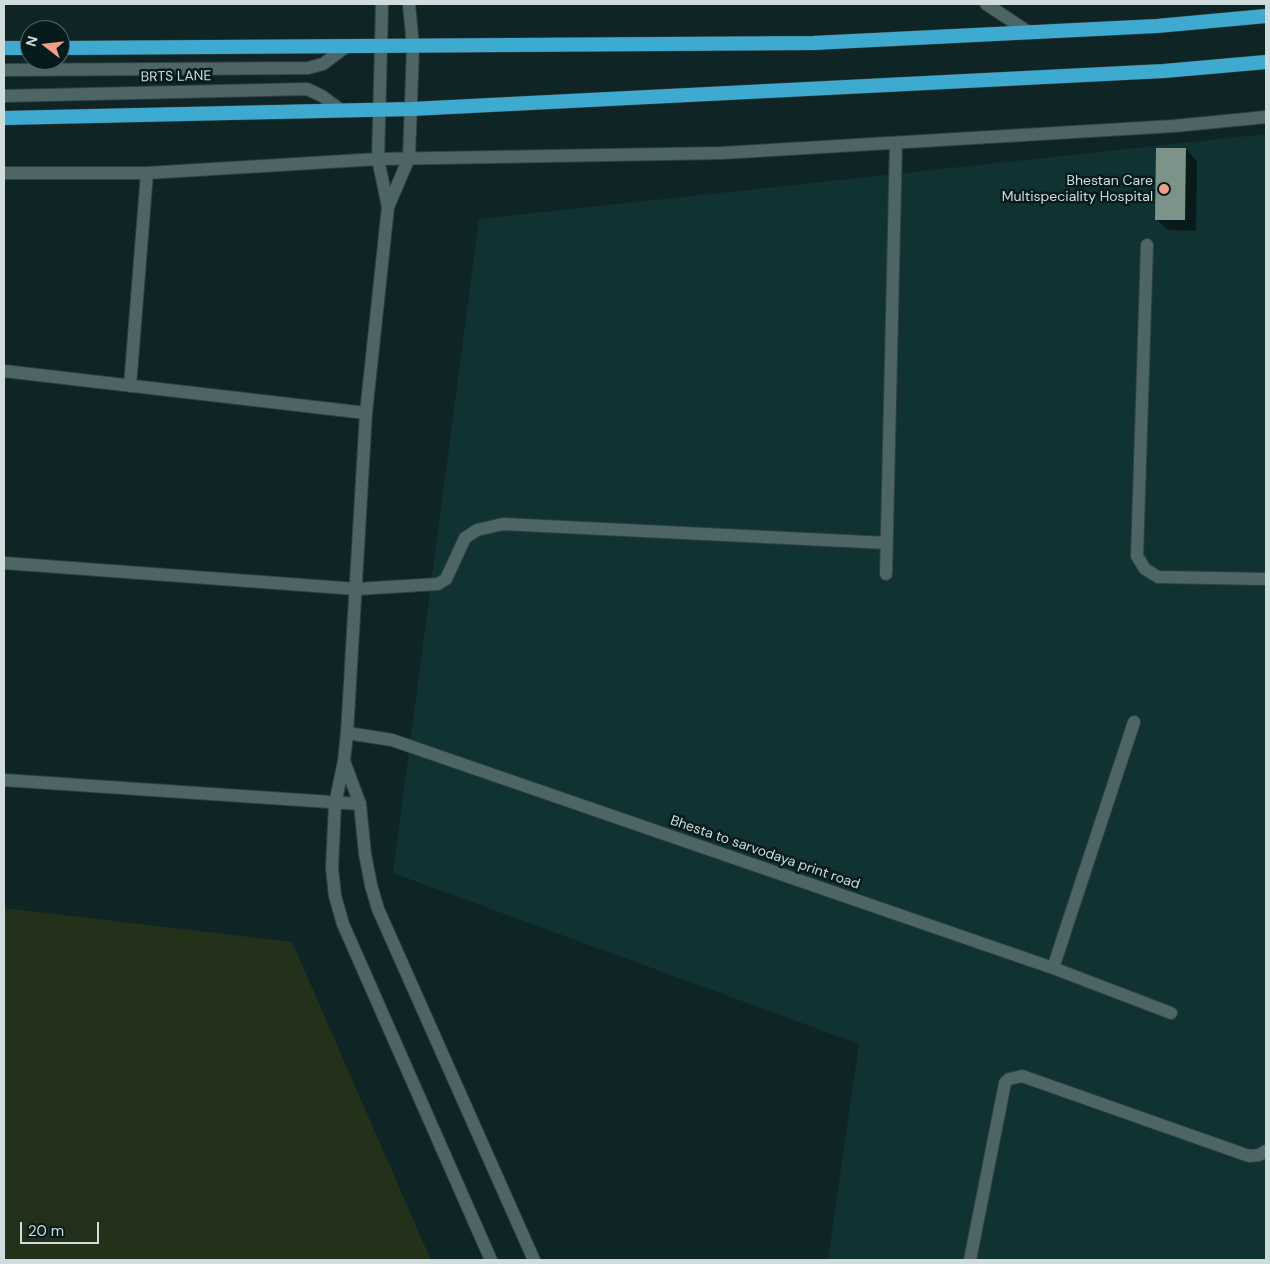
<!DOCTYPE html>
<html>
<head>
<meta charset="utf-8">
<style>
	body { margin:0 }
	#map { position:relative; width:1270px; height:1264px; overflow:hidden; background:#0f2525; font-family:"DM Sans",sans-serif }
	canvas { display:block }
	.frame { position:absolute; inset:0; border:5px solid #d0dddd; pointer-events:none }
	.north { position:absolute; left:20px; top:20px; width:50px; height:50px; box-sizing:border-box; background:#061b1c; border:1px solid #576969; border-radius:50%; rotate:286deg; font-size:14px; font-weight:700; line-height:20px; text-align:center; color:#d0dddd }
	.north::after { content:''; display:block; margin:auto; width:18px; height:22px; background:#f39f83; clip-path:polygon(50% 0,100% 100%,50% 72%,0 100%) }
	.scale { position:absolute; left:20px; top:1222px; width:79px; height:22px; box-sizing:border-box; border:2px solid #d0dddd; border-top:0; padding-left:6px; font-size:15px; line-height:18px; white-space:nowrap; color:#d0dddd; -webkit-text-stroke:4px #061b1c; paint-order:stroke }
</style>
</head>
<body>
<div id="map">
<canvas width="1270" height="1264"></canvas>
<div class="frame"></div>
<div class="north">N</div>
<div class="scale">20 m</div>
</div>
<script>
const g = document.querySelector('canvas').getContext('2d');
g.lineJoin = 'round';
function fillPath(path, color) { g.fillStyle = color; g.fill(path, 'evenodd'); }
const poly = rows => new Path2D(rows.map(r => 'M' + r).join(''));
function trace(path, color, width, dash) { g.strokeStyle = color; g.lineWidth = width; g.lineCap = dash ? 'butt' : 'round'; g.setLineDash(dash || []); g.stroke(path); }
function drawText(font, color, halo, rows, align = 'center') {
  g.font = font + ' "DM Sans",sans-serif'; g.lineWidth = 5; g.setLineDash([]); g.textBaseline = 'middle'; g.strokeStyle = halo; g.fillStyle = color; for (const [text, x, y, turn = 0] of rows) {
    g.save(); g.translate(x, y); g.rotate((+turn || 0) * Math.PI / 180); g.textAlign = isNaN(turn) ? turn : align; if (halo) g.strokeText(text, 0, 0); g.fillText(text, 0, 0); g.restore();
  }
}
const built = poly([
	[1266,134,1266,1260,828,1260,859,1044,393,873,479,219]
]);
const green = poly([
	[4,908,292,942,431,1260,4,1260]
]);
const shadow = poly([
	[1186,149,1197,161,1196,231,1168,230,1156,219]
]);
const building = poly([
	[1156,148,1186,148,1185,220,1155,220]
]);
const service = poly([
	[4,70,308,68,323,64,347,46],
	[4,96,307,89,322,96,342,111],
	[1147,245,1137,556,1145,569,1158,577,1266,579],
	[886,574,896,143],
	[357,589,438,584,446,579,465,538,477,530,503,524,887,543],
	[347,733,392,740,1053,968,1171,1013],
	[1053,968,1134,722],
	[970,1260,1005,1083,1009,1079,1022,1076,1249,1156,1259,1155,1266,1151]
]);
const minor = poly([
	[409,4,413,47],
	[986,4,1030,33],
	[381,46,382,4],
	[4,173,147,173,378,159,722,153,1174,126,1266,117],
	[4,371,366,413],
	[130,386,147,173],
	[4,563,357,589],
	[4,780,360,804]
]);
const secondary = poly([
	[381,46,378,159,388,207,366,413,347,733,344,761,335,804,332,868,335,896,343,924,491,1260],
	[388,207,409,158,413,47],
	[344,761,360,804,365,854,371,885,378,909,534,1260]
]);
const trunk = poly([
	[4,48,30,48],
	[60,48,813,43,1157,26,1266,16],
	[4,118,411,109,1164,71,1266,62]
]);
const markers = [
	[1164,189,6,"#f39f83"]
];
const streetNames = [
	["BRTS LANE",176,77,-1],
	["Bhesta to sarvodaya print road",765,853,19]
];
const poiNames = [
	["Bhestan Care",1153,181],
	["Multispeciality Hospital",1153,197]
];
fillPath(built, '#113232');
fillPath(green, '#23311a');
fillPath(shadow, '#0007');
fillPath(building, '#7d9288');
trace(service, '#324040', 14);
trace(minor, '#324040', 14);
trace(secondary, '#324040', 14);
trace(trunk, '#324040', 15);
trace(service, '#4e6565', 12);
trace(minor, '#4e6565', 12);
trace(secondary, '#4e6565', 12);
trace(trunk, '#3faad0', 14);
for (const [x, y, r, color] of markers) { const dot = new Path2D(); dot.arc(x, y, r, 0, 2 * Math.PI); g.fillStyle = color; g.fill(dot); trace(dot, '#061b1c', 2); }
drawText('14px', '#d0dddd', '#061b1c', streetNames);
drawText('14px', '#d0dddd', '#061b1c', poiNames, 'right');
</script>
</body>
</html>
